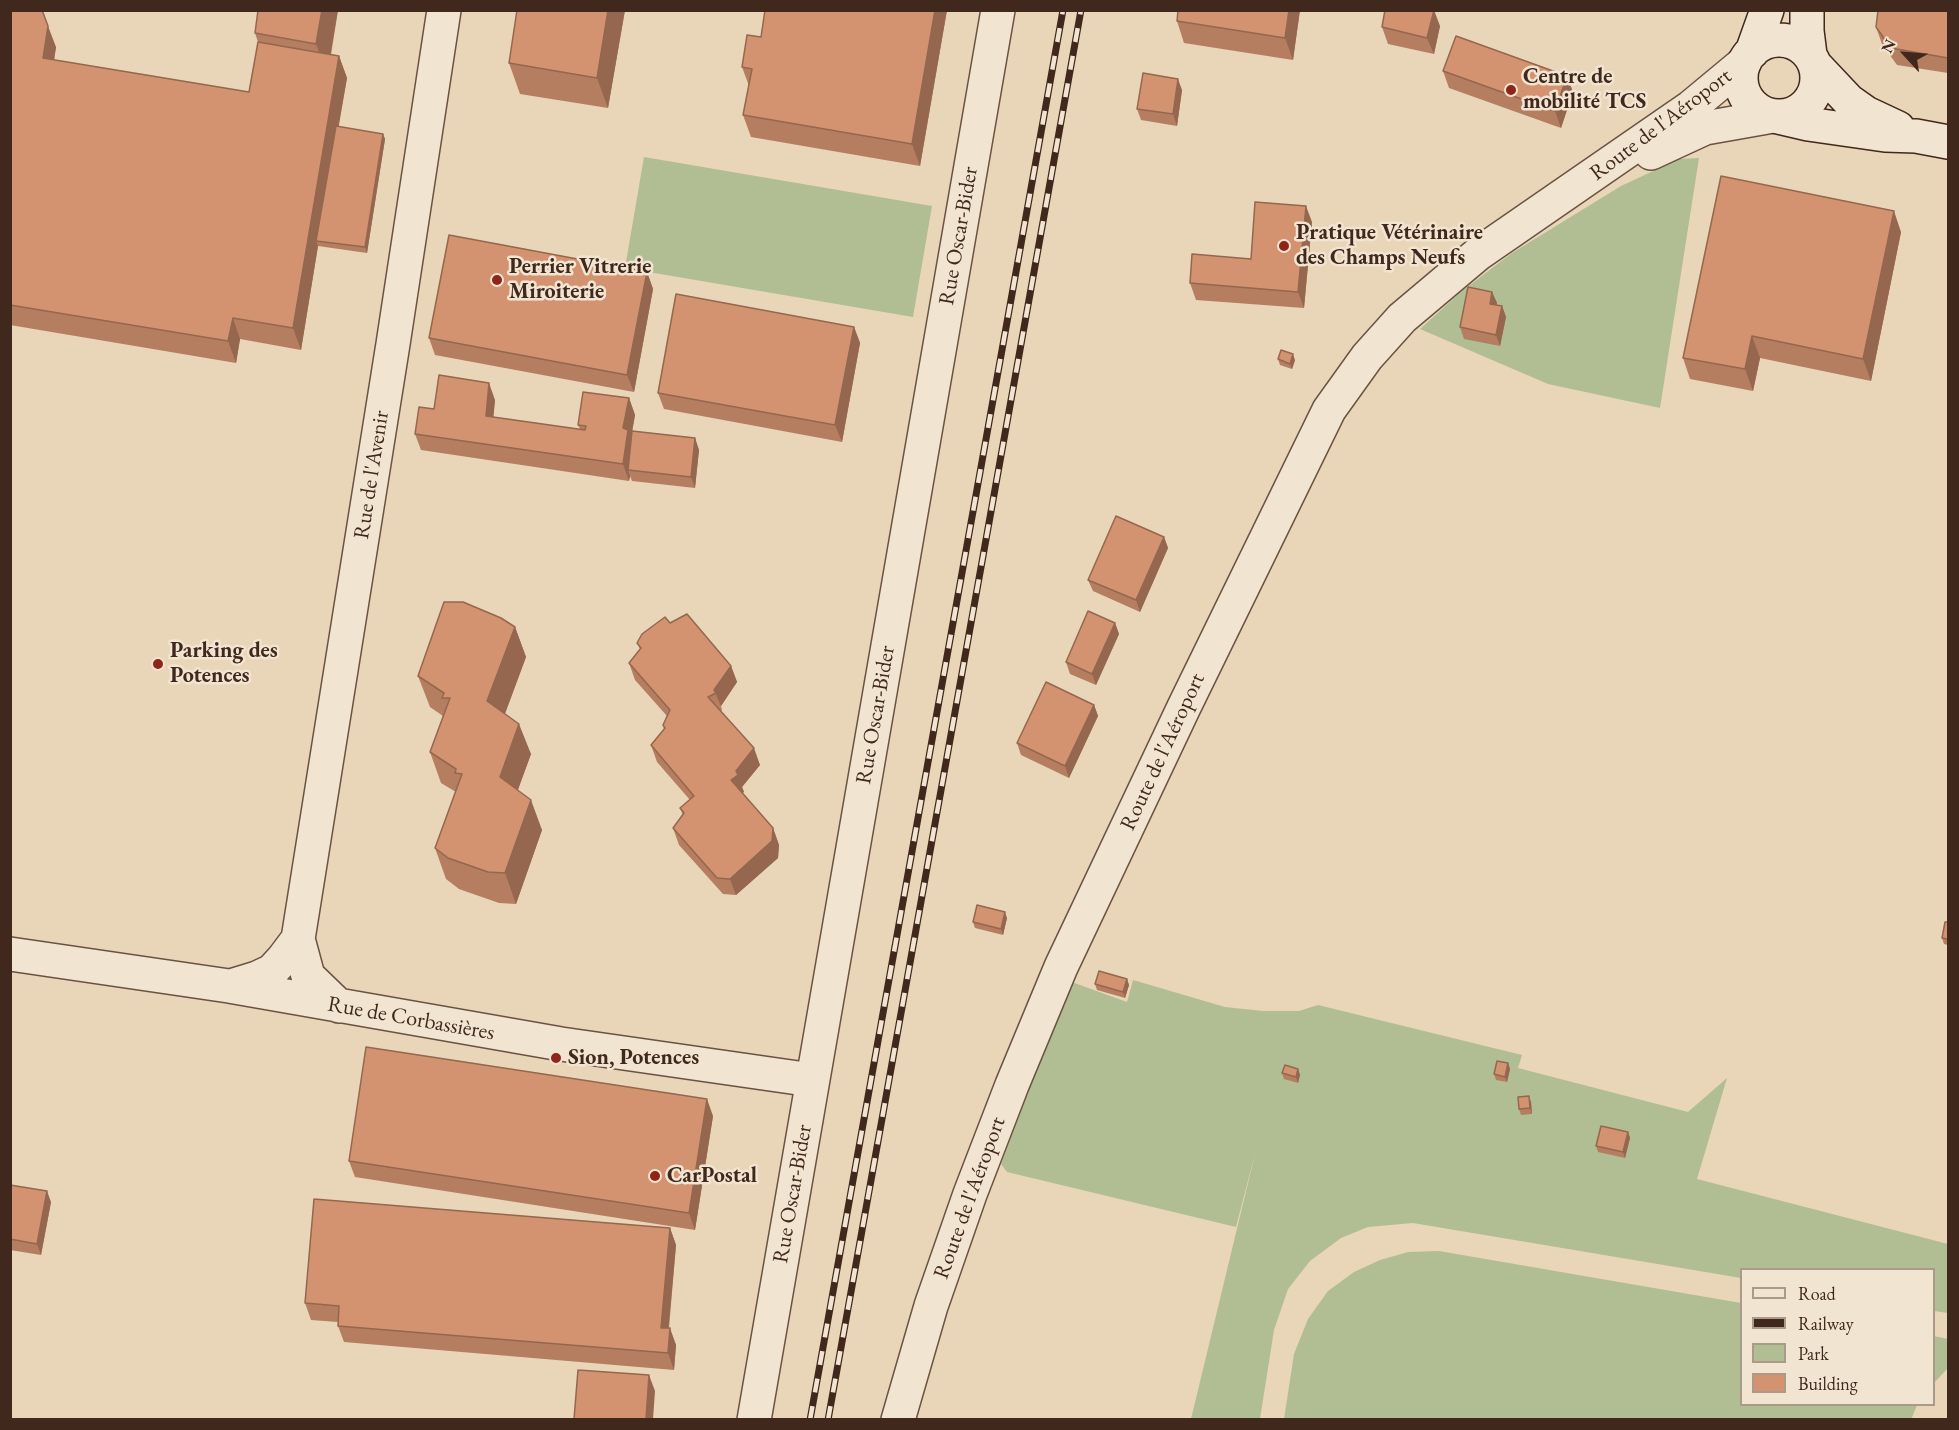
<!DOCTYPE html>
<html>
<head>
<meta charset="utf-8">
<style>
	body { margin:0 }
	#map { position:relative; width:1959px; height:1430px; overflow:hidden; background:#e9d5b8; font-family:"EB Garamond",serif }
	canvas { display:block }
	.frame { position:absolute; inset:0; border:12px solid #41281d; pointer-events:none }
	.legend { position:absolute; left:1740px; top:1268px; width:195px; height:138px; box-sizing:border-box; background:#f1e4d1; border:2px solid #ab9989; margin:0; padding:8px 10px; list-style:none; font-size:18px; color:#41281d }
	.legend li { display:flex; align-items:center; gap:12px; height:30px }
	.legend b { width:30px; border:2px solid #ab9989 }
	.north { position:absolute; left:1875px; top:24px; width:60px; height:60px; -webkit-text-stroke:4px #f1e4d1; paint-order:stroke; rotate:296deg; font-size:16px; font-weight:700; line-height:24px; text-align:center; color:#41281d }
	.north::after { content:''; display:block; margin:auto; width:21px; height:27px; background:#41281d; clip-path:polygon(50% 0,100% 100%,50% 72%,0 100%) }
</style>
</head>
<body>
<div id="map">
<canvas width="1959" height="1430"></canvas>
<div class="frame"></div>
<ul class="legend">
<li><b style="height:8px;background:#f1e4d1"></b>Road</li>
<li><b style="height:8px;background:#41281d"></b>Railway</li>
<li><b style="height:16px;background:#b1be93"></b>Park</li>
<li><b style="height:16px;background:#d39370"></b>Building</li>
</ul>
<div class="north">N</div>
</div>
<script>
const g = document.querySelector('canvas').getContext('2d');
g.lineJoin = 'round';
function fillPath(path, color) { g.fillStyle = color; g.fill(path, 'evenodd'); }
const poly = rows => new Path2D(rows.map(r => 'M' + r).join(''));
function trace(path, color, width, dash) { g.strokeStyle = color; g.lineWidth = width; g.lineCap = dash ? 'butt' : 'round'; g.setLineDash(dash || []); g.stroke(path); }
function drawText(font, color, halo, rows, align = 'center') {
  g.font = font + ' "EB Garamond",serif'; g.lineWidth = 5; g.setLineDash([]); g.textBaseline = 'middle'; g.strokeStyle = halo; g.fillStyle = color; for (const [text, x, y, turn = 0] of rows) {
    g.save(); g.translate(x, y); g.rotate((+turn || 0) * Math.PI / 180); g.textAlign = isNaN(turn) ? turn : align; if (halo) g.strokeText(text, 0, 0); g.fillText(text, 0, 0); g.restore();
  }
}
const green = poly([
	[644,157,932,206,913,317,625,268],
	[1699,158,1660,408,1548,384,1420,329,1462,291,1512,253,1621,186,1679,159],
	[1133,980,1225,1007,1263,1011,1299,1011,1318,1005,1522,1055,1518,1068,1688,1112,1727,1078,1697,1179,1948,1244,1948,1313,1934,1311,1934,1270,1742,1270,1741,1278,1413,1223,1368,1227,1341,1238,1310,1261,1288,1289,1274,1330,1260,1419,1191,1419,1256,1150,1236,1227,1007,1172,1001,1164,1069,981,1127,1002],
	[1439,1251,1741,1303,1742,1404,1917,1405,1911,1420,1284,1419,1294,1354,1308,1319,1328,1291,1354,1272,1380,1260,1408,1252],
	[1934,1336,1948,1339,1948,1368,1934,1383]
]);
const street = poly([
	[1651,153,1705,128,1773,116],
	[10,954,229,986,561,1044,812,1080],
	[231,986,257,978,272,971,283,959,298,939],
	[339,1006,308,976,298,939,393,344,444,10],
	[754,1420,998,10],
	[898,1420,931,1306,970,1194,1012,1085,1061,967,1184,707,1329,410,1367,357,1402,318,1478,254,1691,107,1744,63]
]);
const secondary = poly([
	[1807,10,1807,31,1810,55],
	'1741 78a38 38 0 1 1 76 0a38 38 0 1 1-76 0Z',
	[1752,52,1767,10],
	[1816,66,1849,101,1866,113,1898,128],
	[1778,117,1808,124,1885,135,1916,136,1948,142]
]);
const rail = poly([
	[810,1420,1063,10],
	[828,1420,1081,10]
]);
const wall = poly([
	[10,10,56,47,54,60,249,92,258,42,255,33,338,10,331,55,339,56,347,78,338,127,383,134,385,139,367,253,318,246,301,350,240,339,236,363,10,325],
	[625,10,608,108,520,94,509,63],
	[765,10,947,10,920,166,751,137,743,115,749,86,742,67,761,37],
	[1300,10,1293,60,1184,43,1177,21],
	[1948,10,1948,73,1897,65,1882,44,1876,27],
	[1440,26,1434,54,1388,44,1382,27],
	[1443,71,1573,92,1561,128,1449,88],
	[1182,90,1177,126,1141,120,1137,109],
	[1312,222,1304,308,1196,300,1190,283,1251,259],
	[1901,232,1871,381,1760,358,1753,391,1690,379,1683,358],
	[647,272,653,289,634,392,435,355,429,338],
	[1492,292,1497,303,1496,305,1502,306,1506,317,1500,346,1464,339,1460,327],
	[854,327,860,343,842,442,664,409,658,393],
	[1278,359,1295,360,1292,369,1280,365],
	[629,398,635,415,631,438,695,438,699,450,695,488,632,481,630,476,629,481,421,450,415,434,434,409,495,400,493,417,580,429,578,425],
	[1164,537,1168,548,1140,612,1093,591,1088,580],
	[670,623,731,666,737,682,721,706,722,710,721,711,760,765,742,787,744,792,742,793,773,828,779,845,778,858,736,895,723,894,679,845,673,828,683,815,680,808,690,800,657,762,651,745,664,729,663,725,667,716,635,680,629,663,640,649,637,643],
	[1115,623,1119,634,1096,685,1070,674,1066,662],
	[515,627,526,657,505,714,531,754,518,790,542,830,516,904,499,903,459,889,446,879,435,848,456,792,441,783,430,752,443,716,430,707,418,676],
	[1094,705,1098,716,1069,778,1021,755,1017,743],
	[1007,918,1003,935,975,928,973,922],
	[1948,922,1948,945,1944,944,1942,938],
	[1127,979,1129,985,1125,998,1097,990,1095,984],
	[1508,1063,1510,1069,1507,1082,1496,1080,1494,1074],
	[1298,1069,1300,1075,1298,1083,1284,1079,1282,1073],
	[1531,1102,1532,1114,1521,1115,1519,1109],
	[713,1116,695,1230,355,1177,349,1161],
	[1628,1132,1630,1138,1625,1158,1598,1152,1596,1146],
	[10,1185,51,1202,41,1255,10,1250],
	[670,1228,676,1245,669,1328,676,1345,674,1370,344,1342,338,1326,338,1322,311,1320,305,1303]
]);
const shadedWall = poly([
	[322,10,338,10,327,74,316,44],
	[608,10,625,10,608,108,597,78],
	[935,10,947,10,920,166,912,144],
	[1289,10,1300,10,1293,60,1285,38],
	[1434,10,1440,26,1434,54,1427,38],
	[48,26,56,47,51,80,43,58],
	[339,56,347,78,319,241,316,241,318,246,301,350,293,328],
	[1567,76,1573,92,1561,128,1555,111],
	[1178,79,1182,90,1177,126,1173,114],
	[383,134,385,139,367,253,365,247],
	[1306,206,1312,222,1304,308,1298,292],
	[1894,211,1901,232,1871,381,1863,359],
	[647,272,653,289,634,392,627,375],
	[1492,292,1497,303,1494,315,1490,304],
	[1502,306,1506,317,1500,346,1496,335],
	[233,318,240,339,236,363,228,341],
	[854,327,860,343,842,442,835,425],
	[1752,336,1760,358,1753,391,1745,369],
	[1293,354,1295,360,1292,369,1290,364],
	[489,383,495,400,492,433,486,416],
	[629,398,635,415,631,437,634,446,628,470,630,476,629,481,623,464,623,428],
	[695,438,699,450,695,488,691,477],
	[1164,537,1168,548,1140,612,1136,600],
	[1115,623,1119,634,1096,685,1092,674],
	[515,627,526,657,498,732,487,701],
	[731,666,737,682,721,706,714,690],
	[1094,705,1098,716,1069,778,1065,766],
	[519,724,531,754,511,808,500,777],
	[754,748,760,765,742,787,744,792,737,796,731,780,736,771],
	[531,800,542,830,516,904,505,873],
	[773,828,779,845,778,858,736,895,730,879],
	[1005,912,1007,918,1003,935,1001,929],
	[1127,979,1129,985,1125,998,1123,992],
	[1508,1063,1510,1069,1507,1082,1505,1077],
	[1298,1069,1300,1075,1298,1083,1296,1077],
	[1529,1096,1531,1102,1532,1114,1530,1108],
	[707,1099,713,1116,695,1230,689,1213],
	[1628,1132,1630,1138,1625,1158,1623,1152],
	[47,1191,51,1202,41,1255,37,1244],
	[670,1228,676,1245,667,1344,661,1328],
	[670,1328,676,1345,674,1370,668,1353],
	[649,1375,655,1391,653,1419,646,1419]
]);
const building = poly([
	[10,10,42,10,48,26,43,58,249,92,258,42,339,56,293,328,233,318,228,341,10,305,10,10],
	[258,10,322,10,316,44,255,33,258,10],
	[517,10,608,10,597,78,509,63,517,10],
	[765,10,935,10,912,144,743,115,752,69,742,67,747,35,761,37,765,10],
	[1178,10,1289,10,1285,38,1177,21,1178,10],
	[1385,10,1434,10,1427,38,1382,27,1385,10],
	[1878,10,1948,10,1948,58,1891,48,1876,27,1878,10],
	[1456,36,1567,76,1555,111,1443,71,1456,36],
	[1143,73,1178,79,1173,114,1137,109,1143,73],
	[336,126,383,134,365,247,316,241,336,126],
	[1721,176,1894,211,1863,359,1752,336,1745,369,1683,358,1721,176],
	[1255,202,1306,206,1298,292,1190,283,1192,254,1251,259,1255,202],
	[449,235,647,272,627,375,429,338,449,235],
	[1468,287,1492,292,1490,304,1502,306,1496,335,1460,327,1468,287],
	[676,294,854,327,835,425,658,393,676,294],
	[1281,350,1293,354,1290,364,1278,359,1281,350],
	[439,375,489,383,486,416,585,430,586,426,578,425,583,392,629,398,623,428,628,430,623,464,415,434,419,407,434,409,439,375],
	[632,431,695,438,691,477,628,470,632,431],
	[1116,516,1164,537,1136,600,1088,580,1116,516],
	[444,602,463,602,501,618,515,627,487,701,519,724,500,777,531,800,505,873,488,872,448,858,435,848,462,774,455,773,456,769,430,752,450,698,442,698,444,693,418,676,444,602],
	[1088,611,1115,623,1092,674,1066,662,1088,611],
	[687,614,731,666,714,690,716,693,708,697,754,748,736,771,738,775,731,780,773,828,772,841,730,879,717,878,673,828,684,813,680,808,694,796,651,745,665,728,663,725,670,710,629,663,641,648,637,643,642,634,665,617,670,623,687,614],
	[1046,682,1094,705,1065,766,1017,743,1046,682],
	[977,905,1005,912,1001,929,973,922,977,905],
	[1945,922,1948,922,1948,939,1942,938,1945,922],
	[1099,971,1127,979,1123,992,1095,984,1099,971],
	[366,1047,707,1099,689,1213,349,1161,366,1047],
	[1497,1061,1508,1063,1505,1077,1494,1074,1497,1061],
	[1285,1065,1298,1069,1296,1077,1282,1073,1285,1065],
	[1529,1096,1530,1108,1519,1109,1518,1097,1529,1096],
	[1601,1126,1628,1132,1623,1152,1596,1146,1601,1126],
	[10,1185,47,1191,37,1244,10,1239,10,1185],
	[314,1199,670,1228,661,1328,670,1328,668,1353,338,1326,339,1306,305,1303,314,1199],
	[578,1370,649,1375,646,1419,574,1419,578,1370]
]);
const markers = [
	[1511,90,6,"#8f2418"],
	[1284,246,6,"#8f2418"],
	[497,280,6,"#8f2418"],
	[158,664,6,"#8f2418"],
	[556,1058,6,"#8f2418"],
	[655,1176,6,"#8f2418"]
];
const poiNames = [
	["Centre de",1523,77],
	["mobilité TCS",1523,102],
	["Pratique Vétérinaire",1296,233],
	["des Champs Neufs",1296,258],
	["Perrier Vitrerie",509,267],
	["Miroiterie",509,292],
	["Parking des",170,651],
	["Potences",170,676],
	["Sion, Potences",568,1058],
	["CarPostal",667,1176]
];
const streetNames = [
	["Route de l'Aéroport",1661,125,-37],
	["Rue Oscar-Bider",959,236,-80],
	["Rue de l'Avenir",372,475,-81],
	["Rue Oscar-Bider",876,715,-80],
	["Route de l'Aéroport",1163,752,-65],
	["Rue de Corbassières",411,1019,10],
	["Rue Oscar-Bider",793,1194,-80],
	["Route de l'Aéroport",970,1198,-70]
];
fillPath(green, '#b1be93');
trace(street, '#6b5344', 36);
trace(secondary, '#41281d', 36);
trace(street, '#f1e4d1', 33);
trace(secondary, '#f1e4d1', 33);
trace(rail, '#41281d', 7);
trace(rail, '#f1e4d1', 4.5, [14]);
fillPath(wall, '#b57e60');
fillPath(shadedWall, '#94674e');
fillPath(building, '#d39370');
trace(building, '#94674e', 1.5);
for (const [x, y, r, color] of markers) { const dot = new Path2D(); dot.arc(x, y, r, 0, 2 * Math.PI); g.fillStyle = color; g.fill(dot); trace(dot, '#f1e4d1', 2); }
drawText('bold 22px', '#41281d', '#f1e4d1', poiNames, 'left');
drawText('22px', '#41281d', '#f1e4d1', streetNames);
</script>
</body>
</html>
